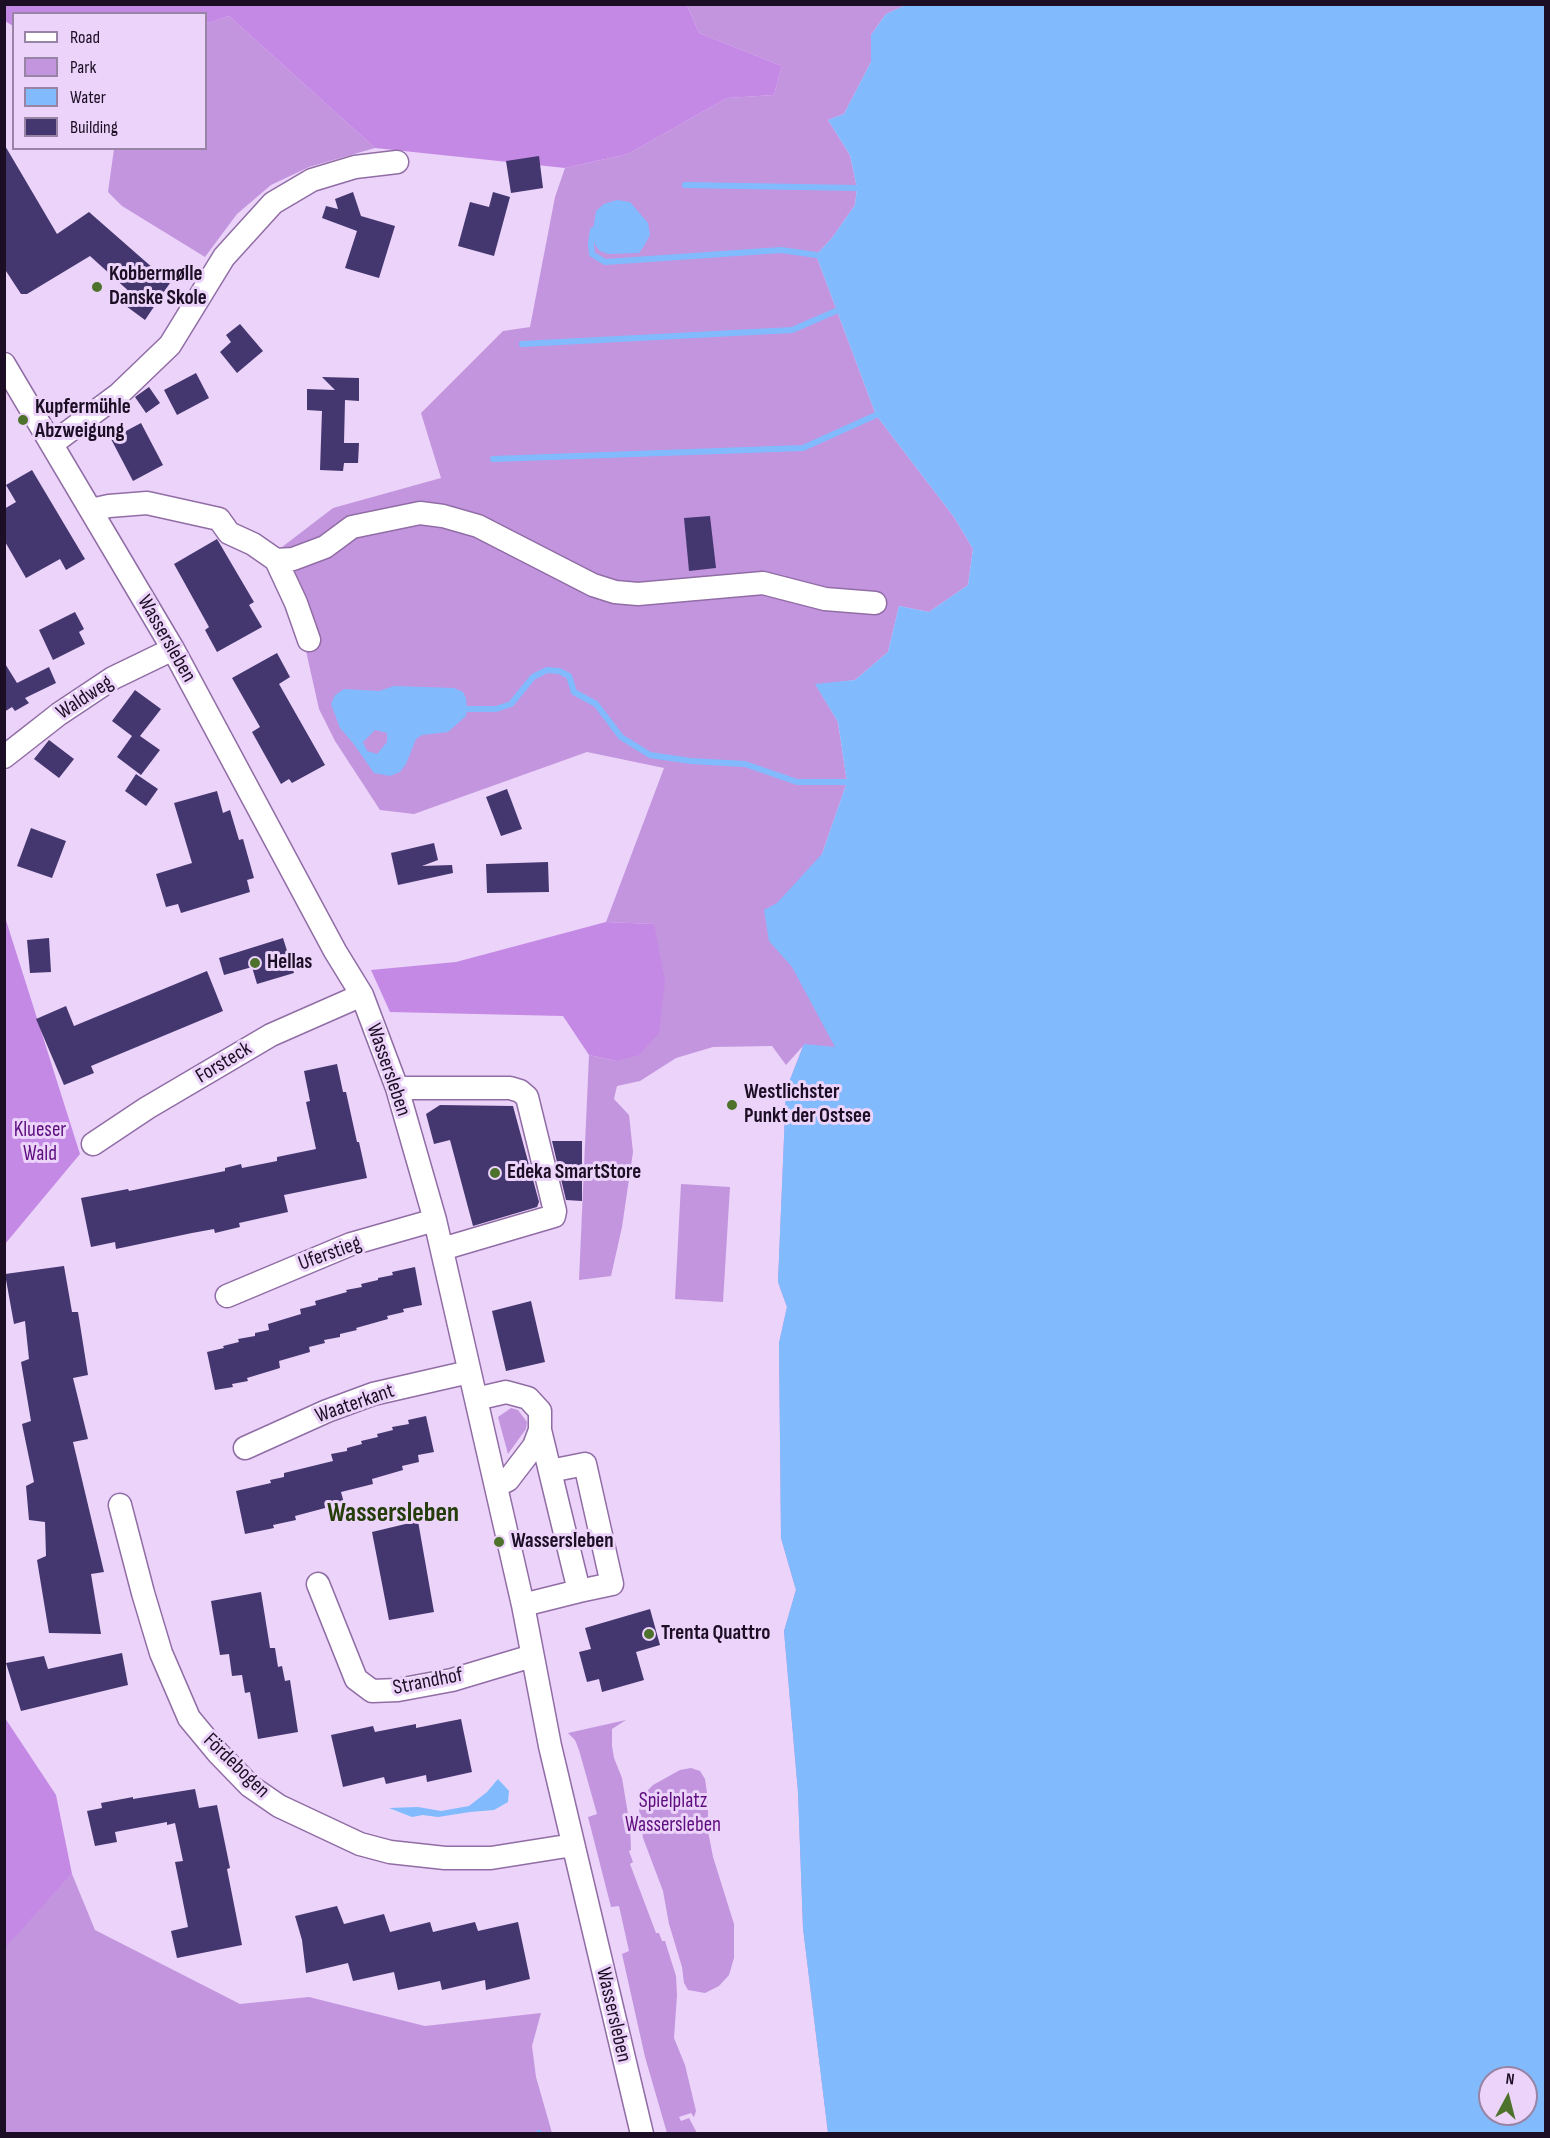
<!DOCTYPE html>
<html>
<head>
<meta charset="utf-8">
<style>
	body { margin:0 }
	#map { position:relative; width:1550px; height:2138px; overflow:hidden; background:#ebd3f9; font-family:"Sofia Sans Condensed",sans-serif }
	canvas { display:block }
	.frame { position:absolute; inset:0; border:6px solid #1c0e24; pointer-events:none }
	.legend { position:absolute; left:12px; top:12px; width:195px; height:138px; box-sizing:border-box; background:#ebd3f9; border:2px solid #9884a4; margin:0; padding:8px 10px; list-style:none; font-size:18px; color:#1c0e24 }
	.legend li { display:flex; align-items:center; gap:12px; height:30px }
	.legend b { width:30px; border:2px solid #9884a4 }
	.north { position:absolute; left:1478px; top:2066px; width:60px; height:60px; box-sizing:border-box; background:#ebd3f9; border:2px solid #9884a4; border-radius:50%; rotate:7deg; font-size:16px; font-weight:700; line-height:24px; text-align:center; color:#1c0e24 }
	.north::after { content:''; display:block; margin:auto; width:21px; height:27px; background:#4d722c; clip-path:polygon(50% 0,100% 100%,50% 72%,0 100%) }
</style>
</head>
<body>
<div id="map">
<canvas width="1550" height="2138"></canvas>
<div class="frame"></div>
<ul class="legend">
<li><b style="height:8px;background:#fff"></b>Road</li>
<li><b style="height:16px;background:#c395de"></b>Park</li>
<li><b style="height:16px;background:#81bbfe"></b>Water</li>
<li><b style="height:16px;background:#44366f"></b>Building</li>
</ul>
<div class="north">N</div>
</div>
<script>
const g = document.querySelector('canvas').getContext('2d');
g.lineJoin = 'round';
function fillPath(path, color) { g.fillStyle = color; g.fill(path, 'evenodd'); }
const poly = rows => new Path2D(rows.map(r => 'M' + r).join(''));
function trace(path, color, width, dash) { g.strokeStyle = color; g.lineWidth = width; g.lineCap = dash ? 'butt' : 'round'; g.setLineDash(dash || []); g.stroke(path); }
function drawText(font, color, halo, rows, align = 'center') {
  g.font = font + ' "Sofia Sans Condensed",sans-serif'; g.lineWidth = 6; g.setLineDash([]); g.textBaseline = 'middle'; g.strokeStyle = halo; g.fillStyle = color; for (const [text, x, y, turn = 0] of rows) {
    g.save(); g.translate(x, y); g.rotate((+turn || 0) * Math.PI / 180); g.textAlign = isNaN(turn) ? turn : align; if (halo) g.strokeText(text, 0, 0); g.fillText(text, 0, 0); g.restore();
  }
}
const green = poly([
	[687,5,906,5,886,14,871,35,871,62,844,114,828,120,850,155,857,188,855,205,832,238,816,255,876,415,954,517,973,549,968,585,929,612,899,606,888,652,855,680,816,685,838,722,847,782,822,854,850,1037,828,2133,803,1928,798,1792,784,1631,796,1590,781,1538,779,1343,787,1307,778,1282,786,1090,803,1046,786,1065,772,1046,713,1047,676,1058,640,1081,617,1086,614,1099,629,1115,633,1152,622,1227,611,1276,579,1280,589,1055,616,1061,654,924,606,922,664,768,587,752,414,814,380,810,335,741,319,709,304,642,269,557,333,508,441,478,421,413,503,331,530,327,555,197,565,168,628,154,727,98,774,95,782,66,699,33],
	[229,16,375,148,309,167,271,185,237,214,205,257,122,206,108,192,114,149,206,148,206,24],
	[681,1184,730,1187,723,1302,675,1299],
	[511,1408,518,1410,527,1422,526,1429,508,1454,498,1417],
	[626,1720,612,1729,612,1746,614,1758,622,1778,630,1826,631,1850,629,1851,633,1862,630,1864,656,1933,659,1933,662,1941,665,1941,676,1976,677,1995,674,2038,685,2065,696,2111,694,2117,691,2113,679,2117,681,2121,689,2118,697,2133,667,2133,645,2057,622,1954,629,1951,619,1906,611,1907,588,1817,597,1814,579,1750,575,1740,568,1733],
	[691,1768,700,1771,705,1779,708,1800,708,1831,713,1857,734,1924,734,1958,729,1975,719,1986,705,1993,688,1990,684,1983,682,1967,669,1924,663,1891,643,1838,639,1809,641,1797,653,1785,680,1770],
	[72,1874,95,1930,240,2004,309,1997,425,2026,541,2013,532,2046,536,2077,552,2133,5,2133,4,1948]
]);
const forest = poly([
	[4,5,687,5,699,33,782,66,774,95,727,98,628,154,565,168,375,148,229,16,206,24,206,14,14,14,13,26,5,21],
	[4,914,80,1154,5,1244,4,1244],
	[606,922,654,924,665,981,659,1033,639,1055,616,1061,589,1055,563,1016,390,1012,371,970,456,962],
	[5,1718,56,1795,72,1874,5,1948]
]);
const water = poly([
	[906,5,1545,5,1545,2133,828,2133,803,1928,798,1792,784,1631,796,1590,781,1538,779,1343,787,1307,778,1282,786,1090,804,1044,835,1047,792,967,769,941,764,910,777,903,822,854,847,782,838,722,815,684,855,680,888,652,899,606,929,612,968,585,973,549,954,517,876,415,816,255,832,238,855,205,857,188,850,155,828,120,844,114,871,62,871,35,886,14],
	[1490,2078,1526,2078,1526,2114,1490,2114],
	[617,200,630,202,648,223,650,235,644,246,639,253,608,254,600,251,595,245,593,230,596,211,604,204],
	[394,686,454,688,463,692,466,698,467,709,466,716,448,732,422,735,416,739,406,764,400,772,390,776,374,773,353,743,340,728,331,704,335,695,344,689,379,691],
	[375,730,387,733,387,742,377,754,367,751,363,742],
	[498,1779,509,1791,508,1802,494,1810,470,1812,438,1817,423,1815,412,1817,389,1808,418,1807,441,1811,469,1806,487,1792]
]);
const stream = poly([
	[685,185,857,188],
	[593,230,591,244,592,254,605,262,781,250,816,255],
	[522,344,792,330,836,311],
	[493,459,803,448,876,415],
	[467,709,496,709,511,704,533,677,547,670,559,671,569,676,574,692,596,704,621,737,650,755,691,761,745,764,797,782,847,782],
	[538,2134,539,2133]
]);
const building = poly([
	[4,144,57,234,89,212,170,283,145,320,126,306,133,295,90,256,27,294,21,294,4,268],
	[539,156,543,188,511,193,506,161],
	[353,192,361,216,395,226,379,278,345,268,357,231,322,218,326,206,338,209,335,199],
	[493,192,510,197,494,256,458,246,470,202,489,207],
	[240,324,263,351,237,373,220,352,231,342,226,335],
	[196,373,209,398,177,415,164,390],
	[322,377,359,378,359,401,345,400,344,443,359,443,358,463,344,463,343,471,320,470,322,411,307,410,307,389,335,390],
	[149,387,160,403,146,413,135,397],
	[141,423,163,465,133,481,111,439],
	[32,470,85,559,66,570,60,559,26,578,4,540,4,509,16,502,6,485],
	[710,516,716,568,689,571,684,518],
	[217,539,254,602,249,605,262,627,217,652,205,630,209,627,174,564],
	[75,612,84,629,79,632,85,644,53,660,39,630],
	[277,653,290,677,279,684,325,765,292,783,289,779,281,784,252,732,260,727,232,678],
	[4,662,17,683,49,667,56,683,25,698,29,703,15,711,12,707,4,712],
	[135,690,161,709,140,736,160,750,141,775,117,757,132,736,112,721],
	[49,740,74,759,59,778,34,759],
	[136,774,158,789,146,806,125,791],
	[507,789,522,829,501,836,486,797],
	[217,791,223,813,230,810,239,840,243,839,254,878,247,880,250,892,181,913,178,904,166,907,156,874,192,863,174,803],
	[31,828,66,841,52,878,17,866],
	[434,843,438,860,422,866,452,865,453,873,398,885,391,853],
	[548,862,549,892,487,893,486,864],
	[49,938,51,972,30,973,27,940],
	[283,938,294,973,257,984,252,967,224,975,219,958],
	[207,971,223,1011,91,1066,94,1073,64,1085,36,1019,66,1006,74,1026],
	[337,1064,343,1092,346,1092,357,1142,359,1142,367,1178,284,1195,288,1212,239,1223,240,1227,215,1233,214,1229,192,1233,116,1249,115,1242,91,1247,81,1198,128,1189,129,1191,225,1171,225,1168,241,1164,242,1168,277,1161,277,1157,316,1149,306,1102,310,1101,304,1071],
	[440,1105,513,1106,539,1202,537,1207,473,1226,450,1140,434,1144,426,1114],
	[552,1141,582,1141,582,1201,566,1200],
	[64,1266,72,1312,78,1312,88,1375,73,1378,88,1439,73,1442,104,1572,91,1574,101,1634,49,1633,37,1560,46,1556,45,1522,29,1520,26,1486,34,1482,22,1424,31,1421,21,1362,29,1359,25,1321,14,1324,5,1274],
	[415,1267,422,1305,403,1309,404,1312,387,1316,388,1319,356,1328,357,1330,340,1334,340,1337,324,1340,325,1343,309,1347,310,1352,279,1361,280,1368,247,1378,248,1381,232,1384,233,1387,215,1390,207,1352,224,1348,223,1346,239,1342,238,1339,255,1336,255,1333,269,1330,268,1324,301,1314,300,1309,316,1305,315,1301,347,1292,346,1290,362,1287,361,1284,378,1280,378,1278,393,1275,392,1272],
	[531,1301,545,1362,506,1371,492,1311],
	[426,1416,434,1452,418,1455,419,1462,402,1466,403,1470,372,1479,373,1484,341,1492,344,1503,295,1516,296,1520,273,1525,274,1528,245,1534,236,1491,271,1483,270,1480,284,1477,284,1473,333,1461,331,1454,347,1451,347,1448,362,1444,361,1441,378,1437,377,1434,393,1430,392,1427,409,1424,408,1420],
	[418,1521,434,1612,389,1620,372,1532],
	[261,1592,270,1648,275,1648,278,1667,282,1666,285,1681,290,1680,298,1732,258,1739,250,1692,245,1693,242,1675,232,1676,229,1654,220,1655,211,1601],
	[650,1609,660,1645,636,1652,644,1680,602,1692,599,1679,587,1682,579,1652,591,1649,585,1628],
	[122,1653,128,1685,21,1711,6,1663,44,1656,48,1669],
	[461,1719,472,1772,427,1782,426,1775,386,1784,384,1777,343,1787,331,1735,373,1726,375,1732,416,1724,416,1728],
	[195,1789,199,1808,217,1805,230,1868,227,1869,242,1945,177,1958,171,1931,188,1927,175,1862,183,1861,175,1823,167,1825,167,1822,115,1832,117,1842,95,1846,87,1811,102,1808,101,1803,133,1797,133,1799],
	[337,1906,344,1924,384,1914,390,1932,430,1922,433,1932,475,1922,478,1931,518,1922,530,1979,486,1990,485,1980,442,1990,440,1981,398,1990,394,1972,353,1981,348,1963,306,1973,302,1940,295,1916]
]);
const minor = poly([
	[4,364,173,649,335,951,362,995,397,1088,435,1220,523,1605,550,1746,568,1822,642,2134],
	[52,444,119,394,170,345,224,257,273,203,312,180,355,167,397,162],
	[91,510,109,506,147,503,219,519,229,533,253,544,276,560,296,603,309,640],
	[276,560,293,559,325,547,352,527,420,513,443,516,478,526,593,585,615,592,638,594,763,583,825,599,875,603],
	[4,757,59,714,113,678,173,649],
	[397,1088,510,1088,520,1091,527,1097,555,1211,554,1216,442,1249],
	[93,1144,147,1108,271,1035,362,995],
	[227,1296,351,1244,435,1220],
	[476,1399,506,1392,528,1398,540,1411,540,1430,579,1591,523,1605],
	[245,1448,327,1411,373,1394,469,1372],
	[550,1471,585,1464,612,1584,579,1591],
	[496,1486,508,1480,534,1446,540,1430],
	[120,1505,143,1593,161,1653,189,1718,218,1753,250,1786,279,1806,360,1844,390,1852,445,1858,491,1858,573,1845],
	[318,1584,356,1679,372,1691,398,1690,452,1680,532,1656]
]);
const markers = [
	[97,287,6,"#4d722c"],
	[23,420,6,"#4d722c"],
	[255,963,6,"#4d722c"],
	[732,1105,6,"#4d722c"],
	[495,1173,6,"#4d722c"],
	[499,1542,6,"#4d722c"],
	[649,1634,6,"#4d722c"]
];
const poiNames = [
	["Kobbermølle",109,275],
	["Danske Skole",109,299],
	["Kupfermühle",35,408],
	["Abzweigung",35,432],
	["Hellas",267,963],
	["Westlichster",744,1093],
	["Punkt der Ostsee",744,1117],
	["Edeka SmartStore",507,1173],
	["Wassersleben",511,1542],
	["Trenta Quattro",661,1634]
];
const streetNames = [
	["Wassersleben",166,639,60],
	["Waldweg",85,698,-33],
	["Forsteck",224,1063,-31],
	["Wassersleben",388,1070,71],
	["Uferstieg",330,1254,-20],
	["Waaterkant",355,1404,-19],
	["Strandhof",428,1682,-11],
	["Fördebogen",236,1766,44],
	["Wassersleben",613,2015,77]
];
const parkNames = [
	["Klueser",40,1131],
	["Wald",40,1155],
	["Spielplatz",673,1802],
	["Wassersleben",673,1826]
];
const districtNames = [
	["Wassersleben",393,1514]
];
fillPath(green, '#c395de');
fillPath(forest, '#c489e5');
fillPath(water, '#81bbfe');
trace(stream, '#81bbfe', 6);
fillPath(building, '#44366f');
trace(minor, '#916da6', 25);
trace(minor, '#fff', 22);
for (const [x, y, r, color] of markers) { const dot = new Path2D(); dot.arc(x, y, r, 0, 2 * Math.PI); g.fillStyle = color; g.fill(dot); trace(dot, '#ebd3f9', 2); }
drawText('bold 21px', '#1c0e24', '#ebd3f9', poiNames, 'left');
drawText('21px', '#1c0e24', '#ebd3f9', streetNames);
drawText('21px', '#5e0e7f', '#ebd3f9', parkNames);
drawText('bold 27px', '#243d0b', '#ebd3f9', districtNames);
</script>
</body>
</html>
